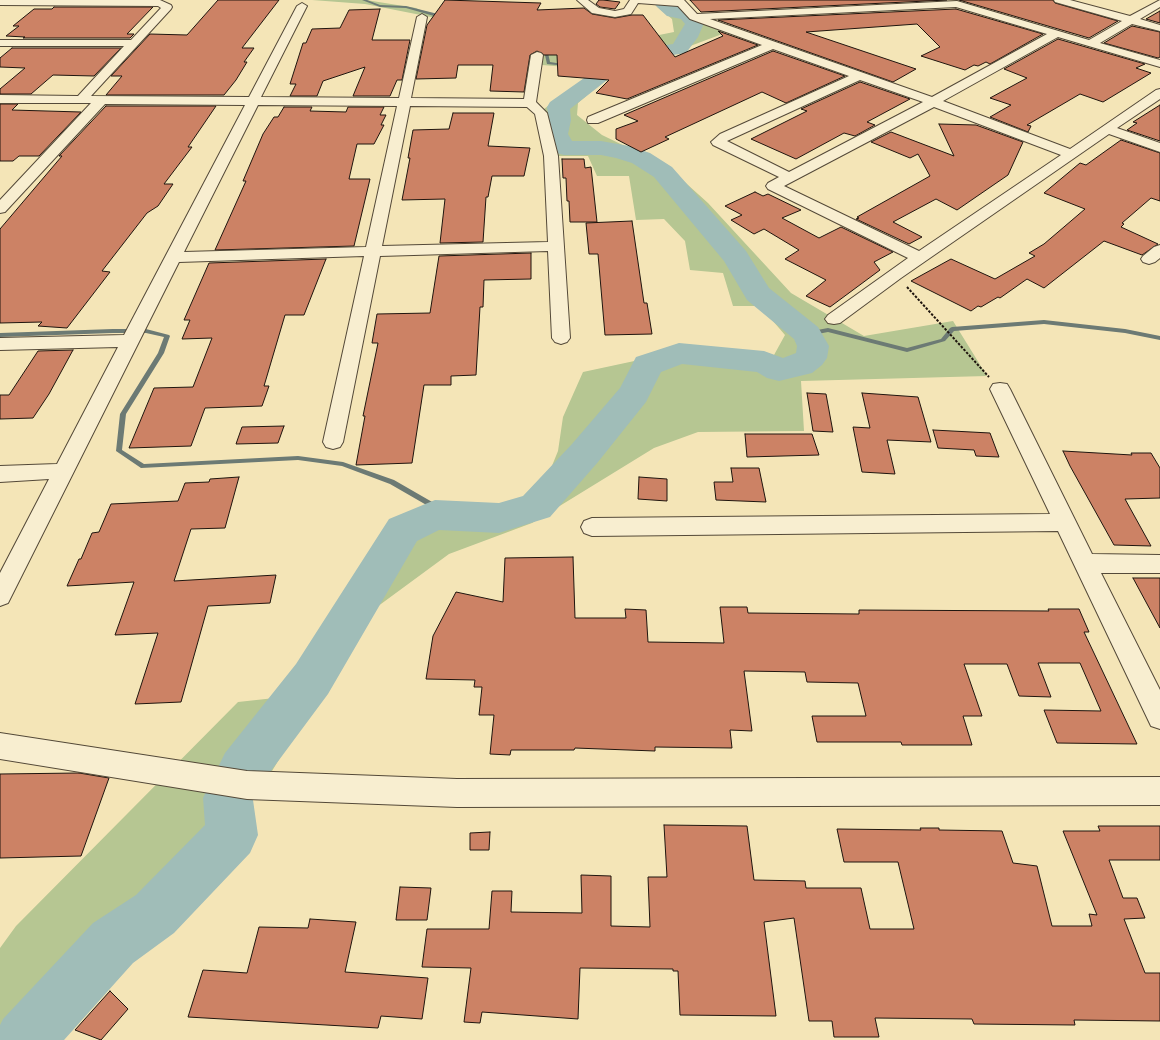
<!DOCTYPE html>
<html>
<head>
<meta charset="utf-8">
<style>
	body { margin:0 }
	canvas { display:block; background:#f4e5b7 }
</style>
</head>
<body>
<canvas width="1160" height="1040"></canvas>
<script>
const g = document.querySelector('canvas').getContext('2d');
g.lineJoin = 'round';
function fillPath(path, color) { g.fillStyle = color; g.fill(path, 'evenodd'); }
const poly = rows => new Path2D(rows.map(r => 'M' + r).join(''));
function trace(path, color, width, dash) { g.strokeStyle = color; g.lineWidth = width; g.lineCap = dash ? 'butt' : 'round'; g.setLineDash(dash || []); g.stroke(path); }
const green = poly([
	[312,0,366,0,416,8,429,14,512,20,644,38,674,32,672,19,654,4,674,0,687,16,725,33,610,76,578,103,577,115,602,135,668,167,708,203,791,293,864,336,953,321,987,376,801,381,804,431,698,432,654,448,532,523,449,554,366,615,272,771,108,984,58,1040,0,1040,0,948,16,926,238,702,293,696,375,553,406,538,458,524,517,502,545,483,558,451,563,417,583,372,653,357,691,352,752,358,774,355,785,335,760,306,733,306,723,273,690,270,685,241,664,219,636,220,629,176,597,176,588,156,555,156,544,109,585,79,590,69,542,65,538,52,497,47,458,19,431,17,365,4]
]);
const stream = poly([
	[362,0,367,0,380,5,406,6,446,16,444,17,434,16,406,8,380,7,362,0],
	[541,50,548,53,550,62,569,65,567,66,547,64,545,55,540,52,541,50],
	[1044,320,1125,329,1160,336,1160,340,1125,333,1044,324,954,331,945,341,907,352,828,332,807,336,804,334,807,332,828,328,907,348,941,339,950,328,952,327,1044,320],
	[113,329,146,329,169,335,170,336,164,353,126,414,122,450,144,464,298,456,343,462,394,480,453,514,454,516,453,518,449,518,390,484,342,466,298,460,141,468,116,451,120,414,158,353,164,337,146,333,113,333,0,337,0,333,113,329]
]);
const river = poly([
	[656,0,674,0,673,2,680,7,694,10,704,23,698,37,686,53,666,56,653,65,632,69,611,77,570,109,571,120,568,134,572,141,601,141,629,146,650,153,672,167,746,251,769,288,818,327,829,346,827,358,822,365,812,373,779,381,767,378,757,372,682,364,661,372,646,402,598,462,550,517,499,533,439,530,417,541,328,694,259,787,253,800,258,835,250,853,174,933,133,963,64,1040,0,1040,0,1025,3,1019,93,923,136,895,205,825,203,798,225,753,296,664,389,519,435,500,499,503,523,496,572,444,620,388,636,357,679,343,764,351,783,358,796,353,797,346,794,339,747,300,724,261,654,177,632,163,616,158,601,155,564,155,556,153,544,134,549,120,547,107,550,102,597,69,620,60,640,56,653,47,673,44,685,24,681,19,667,16,657,7,654,3,656,0]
]);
const building = poly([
	[218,0,279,0,242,48,254,48,244,62,247,62,236,80,224,95,106,95,122,76,111,76,150,34,187,35,218,0],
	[445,0,541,3,537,10,584,8,592,14,615,18,632,15,643,15,675,57,723,36,718,31,758,45,627,99,596,93,609,80,558,76,557,55,544,55,537,51,530,55,524,92,490,91,493,65,458,65,456,78,416,79,427,25,445,0],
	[599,0,603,0,620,2,615,9,600,7,596,4,599,0],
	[690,0,947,0,701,12,690,0],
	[959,0,1053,0,1055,3,1118,21,1089,38,959,0],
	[54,7,153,7,127,34,134,34,130,38,23,38,25,37,6,36,19,26,13,26,34,9,52,9,54,7],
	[380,9,372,40,410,40,402,80,397,80,390,96,353,96,365,67,323,81,317,96,290,96,296,84,290,84,303,43,306,43,312,29,340,28,349,10,380,9],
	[956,9,1043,34,990,64,986,62,978,66,974,65,965,70,921,56,940,47,917,24,806,32,916,69,893,82,718,20,956,9],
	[1160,11,1160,23,1146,19,1160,11],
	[1132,26,1160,32,1160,57,1158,58,1104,43,1132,26],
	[1058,39,1145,64,1136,68,1151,73,1103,102,1080,94,1027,125,1031,126,1028,132,990,117,1011,105,990,98,1027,78,1004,69,1058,39],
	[12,48,121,48,94,76,53,75,31,94,0,94,0,89,25,68,0,67,0,58,12,48],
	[773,51,845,76,786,103,762,92,665,137,669,139,641,152,616,139,616,129,638,121,624,115,773,51],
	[860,82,910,99,867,122,875,125,855,136,844,133,796,159,751,139,807,111,801,109,860,82],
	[0,104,18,104,12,110,81,112,39,156,19,156,13,161,0,161,0,104],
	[1160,105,1160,141,1127,130,1137,123,1133,122,1160,105],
	[106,106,216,106,188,147,192,147,164,184,173,184,158,206,147,213,102,271,110,272,67,328,38,326,42,322,0,323,0,229,62,156,59,156,106,106],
	[284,107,312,107,310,111,346,112,348,107,384,107,380,115,386,115,381,125,384,125,374,144,357,144,349,179,370,179,354,246,215,250,246,181,243,181,263,134,274,117,278,117,284,107],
	[453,113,494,113,488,146,530,148,524,176,492,176,488,197,486,197,483,242,440,243,445,199,402,200,410,158,408,158,413,130,449,129,453,113],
	[939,124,976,125,1023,142,1008,175,957,210,936,199,893,222,922,237,909,244,856,219,859,218,857,217,930,176,918,154,910,158,871,142,891,132,954,156,939,124],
	[1121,140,1160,153,1160,201,1151,198,1122,223,1124,224,1121,227,1158,244,1142,255,1104,241,1044,288,1027,279,1000,298,998,297,981,307,978,306,971,311,911,281,951,259,995,279,1035,256,1029,253,1044,244,1085,209,1044,193,1080,163,1086,165,1121,140],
	[562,159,584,159,585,168,591,167,597,222,570,222,569,201,567,201,566,178,563,178,562,159],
	[755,192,763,196,768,194,801,210,782,218,819,238,841,227,893,252,874,262,880,270,830,307,806,296,826,280,785,259,799,250,764,229,754,234,731,220,742,215,725,206,755,192],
	[632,221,644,303,647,303,652,334,605,335,598,254,589,254,586,223,632,221],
	[531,253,531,279,484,280,483,307,480,307,476,375,451,376,451,385,424,385,412,463,356,465,365,416,363,416,378,343,372,343,377,314,430,313,439,256,531,253],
	[326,259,304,315,285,315,264,386,269,386,262,406,205,408,191,446,129,448,154,388,193,387,212,338,182,339,190,320,184,320,209,263,326,259],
	[73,350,49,394,33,418,0,419,0,395,9,395,38,351,73,350],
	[807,393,826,394,833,432,813,431,807,393],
	[862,393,918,397,931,442,887,440,895,474,862,472,853,427,870,428,862,393],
	[284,426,278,443,236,444,242,427,284,426],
	[933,430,990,433,999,457,976,456,974,450,938,448,933,430],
	[745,434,812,434,819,455,747,457,745,434],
	[1063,451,1132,455,1131,453,1151,453,1160,468,1160,498,1125,499,1151,546,1114,545,1070,466,1063,451],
	[731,468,759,468,766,502,716,500,714,482,733,482,731,468],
	[239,477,225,528,191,529,174,581,276,575,270,603,208,606,181,702,135,704,158,633,115,635,134,582,67,586,79,559,81,559,92,533,99,532,111,504,178,501,185,483,209,482,210,479,239,477],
	[639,477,667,479,667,501,638,499,639,477],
	[573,557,575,618,626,618,625,609,646,610,648,642,724,643,720,607,747,607,748,613,859,614,859,610,1049,611,1048,609,1079,609,1089,632,1084,632,1137,744,1057,743,1044,710,1101,711,1080,663,1038,663,1051,697,1019,696,1007,664,964,664,982,716,963,716,972,745,902,745,901,742,817,742,812,716,866,716,858,683,807,682,805,672,744,671,752,731,730,730,732,748,655,747,655,751,575,748,574,750,511,750,510,755,490,754,494,715,479,715,482,687,474,687,475,680,426,679,433,636,456,592,503,602,505,558,573,557],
	[1133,578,1160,578,1160,628,1133,578],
	[79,773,109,778,81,856,0,858,0,774,79,773],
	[664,825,747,826,754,880,805,881,806,888,861,888,870,929,914,929,898,862,844,862,837,829,921,830,920,828,939,828,939,830,1002,831,1013,863,1037,866,1052,926,1092,926,1089,914,1097,915,1063,831,1100,831,1098,826,1160,826,1160,860,1109,860,1123,898,1137,898,1145,918,1124,919,1145,973,1160,973,1160,1021,1074,1020,1075,1025,974,1024,972,1019,875,1018,879,1037,834,1037,832,1021,809,1021,794,918,764,922,776,1016,680,1015,678,971,673,971,673,969,580,968,578,1019,482,1012,480,1023,464,1022,471,968,422,967,427,929,489,929,492,891,512,891,511,912,582,913,581,875,611,876,611,926,650,927,648,877,667,877,664,825],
	[490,832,489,850,470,850,470,833,490,832],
	[400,887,431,888,427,920,396,920,400,887],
	[310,919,356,922,345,972,428,978,422,1019,381,1016,378,1028,188,1017,203,970,247,973,259,927,308,928,310,919],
	[110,991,128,1009,101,1040,75,1030,110,991]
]);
const path = poly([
	[907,287,989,377]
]);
const street = poly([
	[0,0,160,0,171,5,172,7,171,9,91,96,249,97,297,6,302,3,307,6,261,97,399,98,417,17,422,14,427,17,411,98,524,99,531,55,537,52,541,53,543,55,536,102,547,113,558,156,570,338,567,342,561,344,555,342,552,338,548,251,380,256,343,442,340,447,333,449,326,447,323,442,364,256,179,262,8,603,0,606,0,573,49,479,0,482,0,466,57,464,118,347,0,350,0,338,124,335,245,105,105,104,5,212,0,213,0,200,91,103,0,103,0,95,78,96,124,46,0,46,0,40,131,40,161,8,158,6,0,5,0,0],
	[258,105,397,106,366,247,184,252,258,105],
	[410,106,527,107,535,114,544,156,548,242,382,246,410,106],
	[577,0,588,0,599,8,615,11,624,9,630,0,684,0,697,14,957,1,1089,40,1122,21,1055,2,1054,0,1070,0,1130,16,1160,0,1160,7,1140,19,1160,25,1160,31,1132,24,1100,43,1160,60,1160,67,1058,37,943,101,1070,149,1156,90,1160,89,1160,99,1117,128,1160,143,1160,152,1109,134,901,278,840,323,834,324,828,323,825,319,828,315,908,258,768,189,766,186,768,183,779,177,713,145,711,142,720,134,849,76,773,49,598,123,588,123,587,120,588,117,762,45,690,19,678,6,638,3,631,14,615,17,592,13,577,0],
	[956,7,1047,34,932,97,710,19,956,7],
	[860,80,923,102,789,172,727,141,860,80],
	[934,107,1061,155,919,251,784,186,934,107],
	[1160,245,1160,258,1155,262,1149,264,1143,262,1141,259,1143,256,1154,247,1160,245],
	[1000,383,1007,384,1010,389,1092,554,1160,555,1160,573,1101,573,1160,690,1160,729,1151,726,1058,531,592,536,584,533,581,527,584,521,592,518,1050,514,990,389,993,384,1000,383],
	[0,733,247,771,457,779,1160,777,1160,805,457,807,247,799,0,759,0,733]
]);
fillPath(green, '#b6c692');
fillPath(stream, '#6c7a74');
fillPath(river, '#a0bdb8');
fillPath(building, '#cc8265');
trace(building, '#1f150e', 1);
trace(street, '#544938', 2);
trace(path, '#1f150e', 2, [2.5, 1.5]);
fillPath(street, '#f8eed0');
</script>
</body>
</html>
